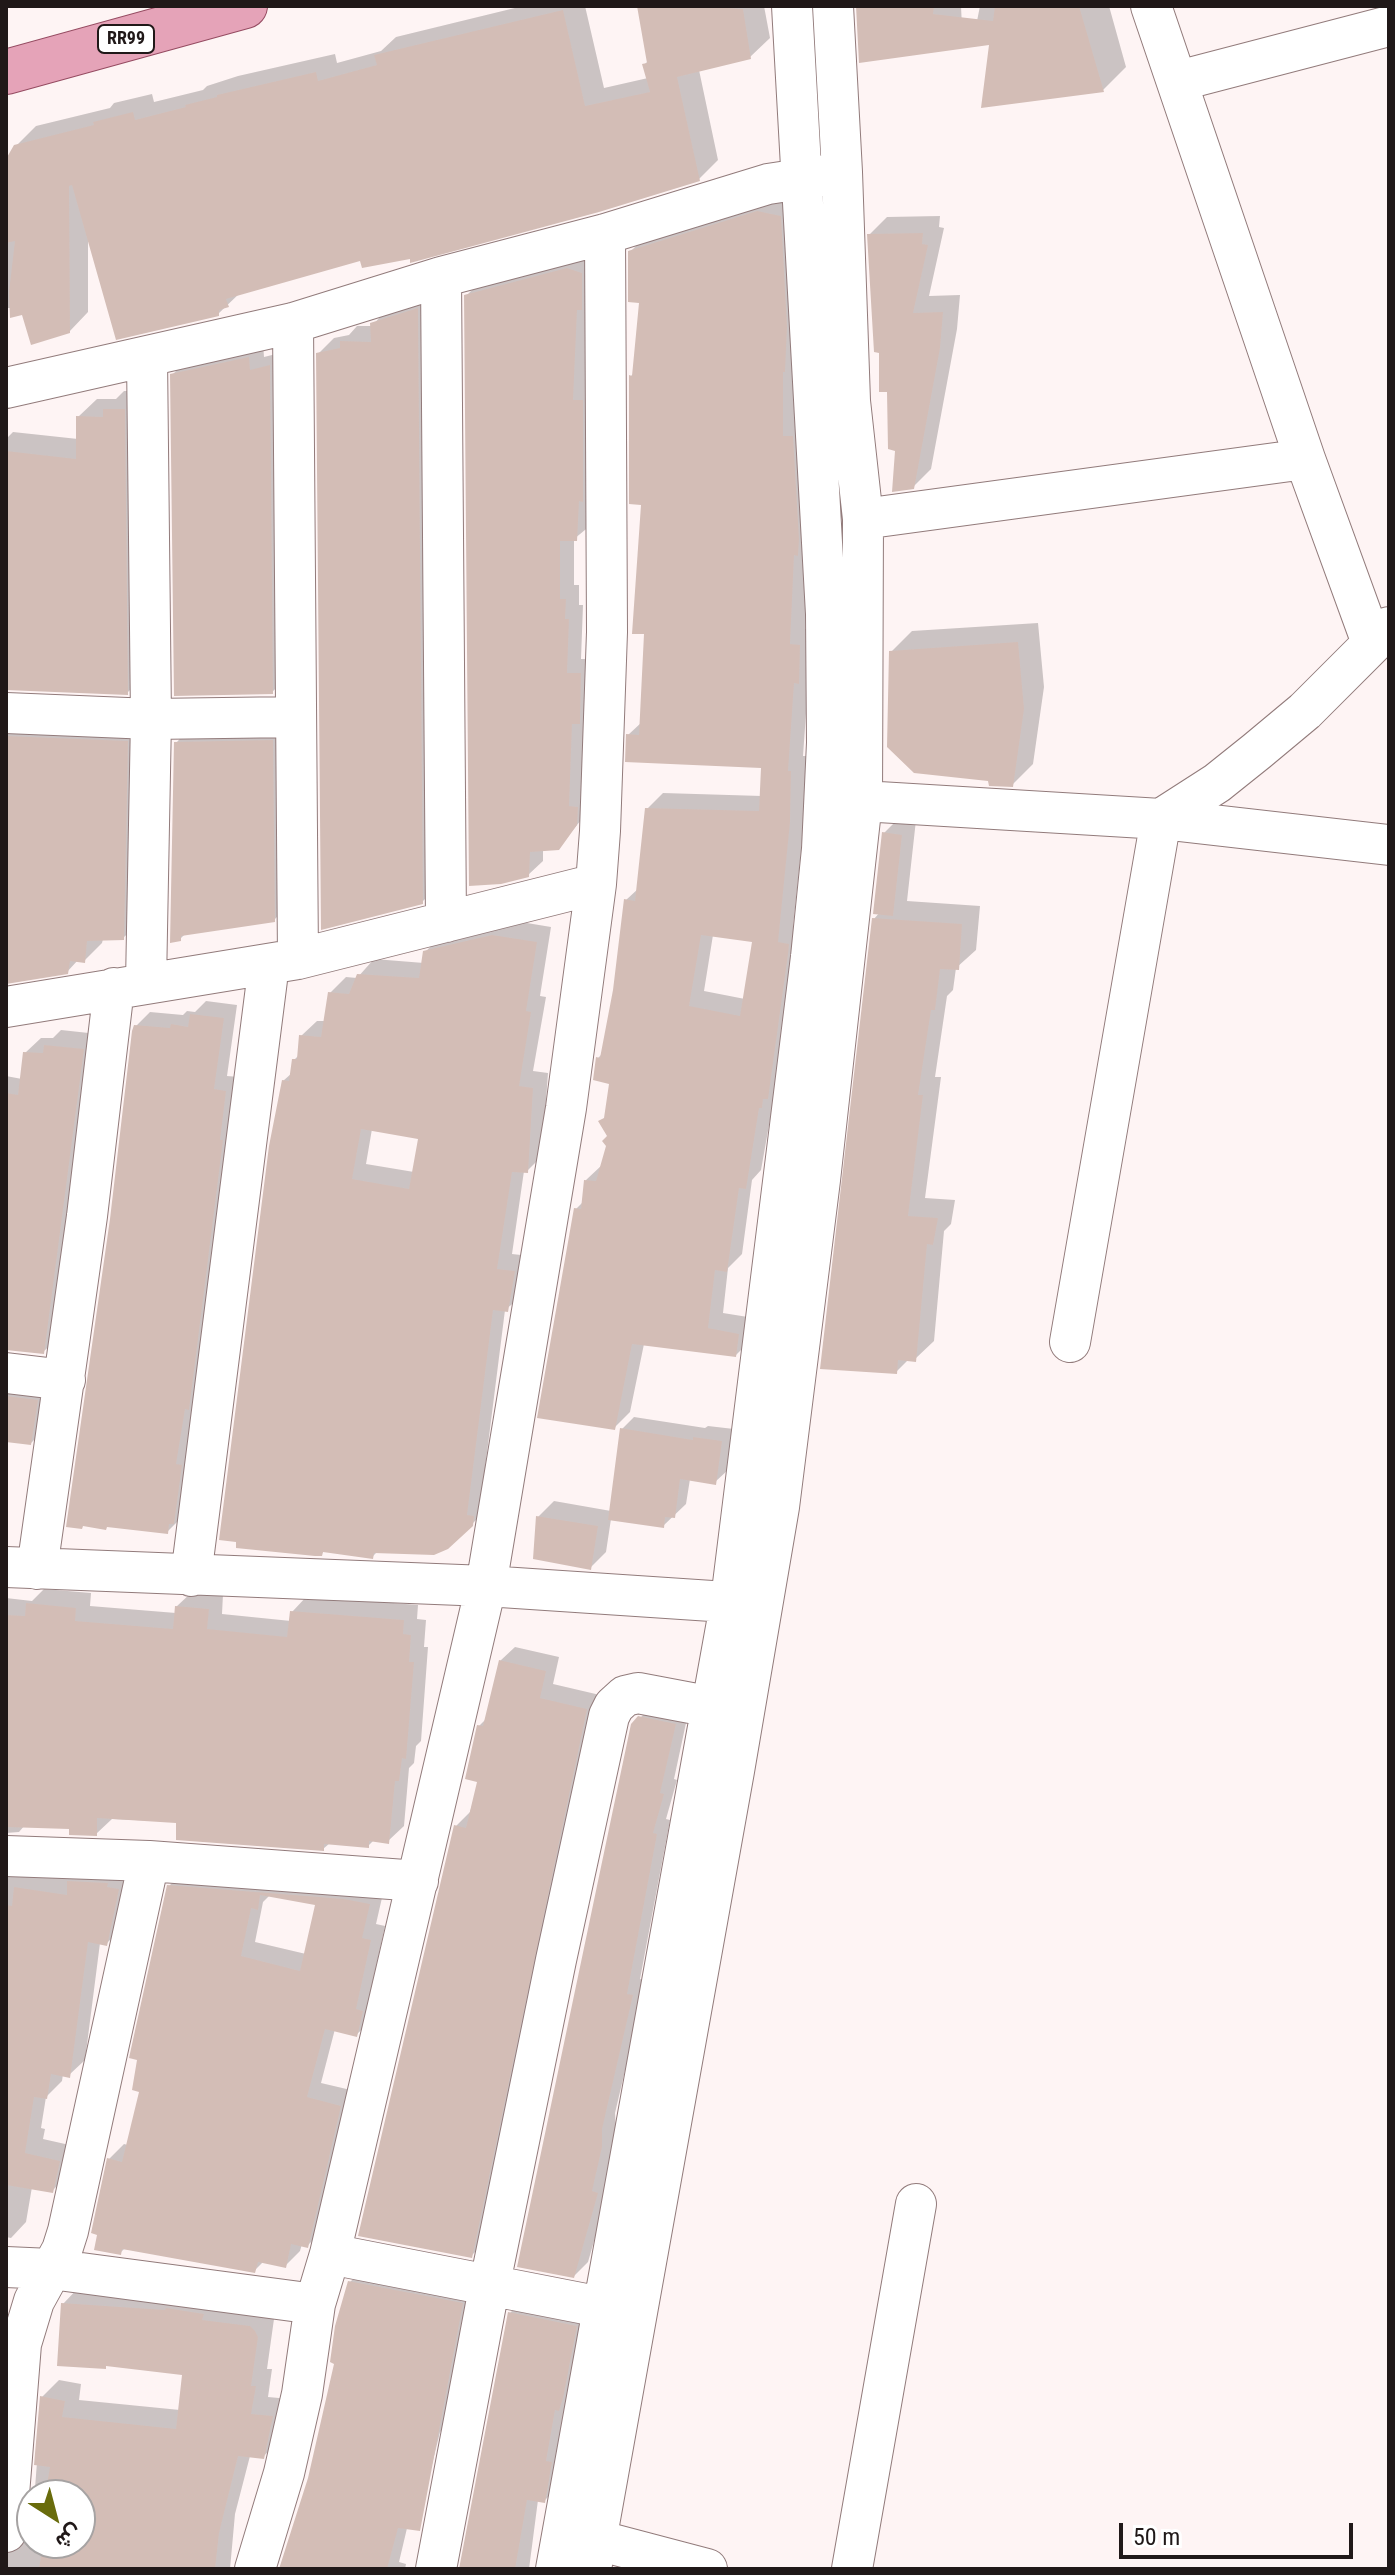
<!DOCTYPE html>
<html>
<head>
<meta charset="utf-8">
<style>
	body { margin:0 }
	#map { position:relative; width:1395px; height:2575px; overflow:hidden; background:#fef4f4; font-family:"Roboto Condensed",Vazirmatn,sans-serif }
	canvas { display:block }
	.frame { position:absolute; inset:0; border:8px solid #201818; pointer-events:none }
	.north { position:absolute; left:16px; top:2479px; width:80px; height:80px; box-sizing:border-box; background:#fff; border:2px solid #a6a3a3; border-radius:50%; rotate:144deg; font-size:22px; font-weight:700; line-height:32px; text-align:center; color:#201818 }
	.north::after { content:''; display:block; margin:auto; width:28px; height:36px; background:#696c0c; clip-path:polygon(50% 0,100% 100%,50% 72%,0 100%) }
	.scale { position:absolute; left:1119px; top:2523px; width:234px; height:36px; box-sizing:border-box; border:4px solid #201818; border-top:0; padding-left:10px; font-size:24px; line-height:28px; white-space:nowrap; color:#201818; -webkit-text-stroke:6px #fff; paint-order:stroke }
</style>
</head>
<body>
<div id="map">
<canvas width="1395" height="2575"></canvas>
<div class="frame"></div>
<div class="north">ش</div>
<div class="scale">50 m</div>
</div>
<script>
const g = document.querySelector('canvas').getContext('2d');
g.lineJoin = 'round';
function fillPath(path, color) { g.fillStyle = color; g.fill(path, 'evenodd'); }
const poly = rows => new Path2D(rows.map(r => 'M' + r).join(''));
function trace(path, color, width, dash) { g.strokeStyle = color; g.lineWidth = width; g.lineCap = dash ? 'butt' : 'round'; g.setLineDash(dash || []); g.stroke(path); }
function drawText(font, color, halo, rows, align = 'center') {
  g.font = font + ' "Roboto Condensed",sans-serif'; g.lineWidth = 6; g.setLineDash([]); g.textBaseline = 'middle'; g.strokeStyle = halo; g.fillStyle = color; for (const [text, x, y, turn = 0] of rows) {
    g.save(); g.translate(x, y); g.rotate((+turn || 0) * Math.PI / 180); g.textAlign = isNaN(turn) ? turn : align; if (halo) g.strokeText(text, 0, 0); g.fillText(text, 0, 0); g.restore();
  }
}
const shadow = poly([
	[523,6,585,6,604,88,648,78,644,65,649,60,639,6,764,6,770,38,750,57,699,70,718,160,699,179,413,256,362,258,241,292,218,314,88,240,88,312,69,332,12,308,6,308,6,163,16,146,36,126,110,108,114,103,152,94,154,102,203,90,207,86,238,76,335,54,337,63,381,51,396,37],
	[858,6,961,6,962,27],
	[980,6,1109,6,1126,67,1103,90,992,43,972,46],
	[775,196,796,201,808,542,805,629,815,629,809,671,803,756,806,756,806,804,793,927,804,929,761,1170,752,1180,742,1254,728,1268,723,1313,754,1318,752,1339,736,1355,644,1344,630,1412,614,1428,576,1209,584,1201,586,1180,602,1165,610,1136,606,1117,612,1082,598,1058,603,1053,615,991,626,900,639,888,647,809,663,793,762,796,763,767,628,735,642,722,646,632,643,503,631,376,635,372,641,301,630,252,646,236],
	[713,935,755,941,745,999,704,991],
	[940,216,939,227,944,228,929,296,960,295,957,329,931,469,913,487,897,450,881,351,869,235,887,217],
	[583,254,596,258,591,525,574,539,574,585,579,585,579,605,583,605,581,659,595,659,591,808,558,848,543,849,543,861,528,875,466,296,481,281],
	[433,294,438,886,422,902,318,354,334,338,349,335,357,326,372,326,388,308],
	[263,343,264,357,284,352,287,678,272,692,172,375,187,360],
	[124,391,142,391,145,675,127,693,6,689,6,439,13,432,78,439,78,417,97,399,116,399],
	[1038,623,1044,687,1033,764,1012,785,891,652,912,631],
	[21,718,144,724,141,921,123,938,103,939,102,943,84,961,78,960,67,972,6,982,6,733],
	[289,725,290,904,274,920,186,933,180,939,176,743,192,726],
	[899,818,916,820,907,901,980,906,976,950,956,968,953,990,947,996,935,1077,941,1077,925,1198,955,1200,951,1224,944,1231,934,1341,915,1359,909,1359,896,1372,874,919,880,912,884,833],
	[509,920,551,927,540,996,546,997,533,1071,548,1073,542,1156,527,1171,524,1171,512,1254,530,1256,523,1295,505,1310,481,1500,487,1509,471,1525,378,1551,373,1556,325,1550,321,1554,283,1081,292,1073,294,1060,300,1054,301,1036,317,1021,326,1021,330,993,346,977,357,978,374,959,424,963,425,952,441,937],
	[372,1129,421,1137,414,1172,366,1164],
	[206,1001,237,1005,227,1076,239,1077,181,1518,167,1532,112,1219,136,1026,150,1012,183,1015,187,1011,195,1012],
	[61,1030,98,1034,59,1337,43,1352,6,1349,6,1076,22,1079,25,1053,41,1038,53,1038],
	[6,1375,52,1385,46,1428,31,1443,6,1440],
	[634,1417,705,1428,708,1426,734,1429,728,1470,715,1482,690,1479,686,1504,663,1526,611,1519,606,1552,590,1568,538,1517,554,1501,611,1511,622,1429],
	[44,1589,91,1593,90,1606,176,1613,176,1607,192,1592,223,1594,222,1614,291,1621,292,1612,307,1596,418,1605,417,1619,426,1620,424,1647,428,1647,421,1741,416,1746,414,1763,409,1768,404,1826,388,1841,374,1840,368,1846,330,1843,323,1849,179,1822,112,1819,96,1834,71,1827,25,1825,19,1832,6,1833,6,1598,32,1601],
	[515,1647,559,1657,553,1684,600,1695,485,2242,471,2256,456,1826,470,1812,479,1781,479,1726,487,1718,500,1661],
	[655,1703,689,1709,674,1779,677,1780,666,1819,670,1820,640,1979,646,1981,615,2113,616,2131,606,2177,612,2178,588,2262,574,2276,633,1725],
	[6,1856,31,1873,73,1879,85,1866,134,1874,122,1928,106,1944,100,1943,85,2060,69,2075,63,2074,62,2081,46,2097,41,2128,45,2129,43,2139,74,2146,68,2175,52,2191,32,2187,26,2222,11,2238,6,2237],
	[184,1871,384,1889,376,1924,385,1926,370,1994,377,1996,372,2020,356,2035,335,2029,321,2083,355,2091,322,2231,307,2246,302,2244,300,2251,285,2266,264,2261,254,2271,126,2247,120,2253,109,2159,124,2144,128,2145,142,2091,169,1886],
	[270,1895,318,1903,306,1954,255,1942,263,1902],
	[365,2268,476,2289,451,2422,440,2432,420,2513,408,2524,399,2562,406,2564,405,2569,281,2569,309,2479,336,2362,350,2282],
	[80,2286,274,2319,267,2369,272,2369,268,2397,290,2399,280,2439,263,2457,250,2456,235,2514,230,2569,6,2569,6,2528,22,2538,32,2537,32,2543,80,2543,80,2495,41,2495,42,2489,35,2488,42,2397,59,2380,81,2384,79,2400,180,2410,185,2373,63,2304],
	[524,2299,590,2312,558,2487,544,2501,538,2500,529,2569,461,2569,510,2313]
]);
const building = poly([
	[637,6,728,6,728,8,743,9,751,59,677,77,700,181,599,212,410,263,410,259,362,268,360,261,226,299,229,307,219,310,219,316,116,340,72,185,69,186,70,333,31,345,22,315,10,318,9,292,15,241,6,243,6,159,14,145,94,125,93,122,133,112,135,120,186,107,185,105,217,97,217,95,316,72,318,81,377,65,374,55,563,10,585,106,650,92,642,64,647,63],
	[856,6,934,6,933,14,993,21,995,6,1079,6,1104,92,981,108,989,45,859,63],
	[757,211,781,216,787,327,785,372,783,372,783,436,793,436,799,539,798,556,794,555,790,644,800,645,799,684,794,683,788,771,791,771,790,822,778,942,789,944,788,954,768,1099,763,1099,762,1108,759,1108,746,1189,739,1188,727,1272,715,1270,708,1328,739,1334,736,1357,632,1344,615,1430,537,1418,574,1208,581,1209,584,1180,596,1181,606,1146,602,1141,607,1136,598,1121,604,1118,609,1084,593,1080,596,1057,600,1058,613,990,624,899,635,901,645,808,759,811,761,768,625,762,626,734,639,735,644,634,632,634,641,505,629,504,629,375,632,376,639,303,628,302,628,251],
	[701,935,752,942,740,1016,689,1006],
	[923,233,922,244,928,245,913,313,943,312,940,348,914,489,892,492,895,451,888,449,887,392,879,392,879,353,874,352,867,234],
	[567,268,582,273,582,310,577,310,573,400,583,400,583,502,579,501,577,541,560,541,560,599,566,599,565,619,569,619,567,673,581,673,580,724,572,724,569,806,578,807,577,825,559,850,530,852,529,877,501,884,469,886,464,295],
	[418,308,423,904,321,930,316,353,340,348,340,341,371,342,370,323],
	[249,357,250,370,270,365,273,694,174,696,170,374],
	[103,409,125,409,128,695,6,690,6,451,76,459,76,416,103,417],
	[1018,642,1024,709,1013,787,989,786,988,781,914,773,887,747,889,651],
	[6,736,128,741,124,940,87,941,85,963,70,961,68,974,6,984],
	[273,740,275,922,181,936,181,941,170,943,174,742],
	[882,832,902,835,893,916,873,914],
	[872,918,962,924,959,970,940,969,935,1010,931,1010,918,1095,923,1095,908,1216,938,1218,933,1245,927,1244,916,1362,898,1360,897,1374,820,1369],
	[492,935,537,942,526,1011,531,1012,519,1086,533,1088,528,1173,512,1172,497,1269,515,1271,508,1312,493,1310,467,1515,474,1516,473,1526,448,1549,434,1555,374,1553,373,1559,323,1552,322,1556,315,1556,236,1548,236,1542,219,1540,269,1146,282,1080,289,1081,292,1059,297,1059,299,1035,321,1037,328,992,349,994,357,974,419,978,423,951],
	[361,1129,418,1139,409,1189,352,1179],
	[190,1014,224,1018,214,1089,226,1091,220,1140,223,1140,189,1410,185,1409,176,1464,182,1465,174,1524,169,1524,168,1534,107,1527,106,1530,83,1526,82,1529,66,1527,110,1219,132,1031,134,1025,170,1028,171,1024,188,1027],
	[44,1045,84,1049,44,1354,6,1350,6,1093,18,1095,23,1052,43,1053],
	[6,1396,38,1400,31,1445,6,1442],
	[620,1428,693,1440,693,1437,722,1441,716,1485,680,1479,675,1518,665,1517,664,1528,608,1520],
	[536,1516,598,1526,591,1570,533,1559],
	[26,1603,76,1608,75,1621,173,1629,175,1606,209,1609,207,1629,287,1637,290,1611,404,1620,403,1634,411,1635,409,1662,414,1662,406,1759,402,1758,399,1781,395,1781,389,1844,369,1841,369,1848,324,1844,324,1851,176,1840,176,1823,97,1818,97,1836,69,1835,69,1829,6,1827,6,1615,25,1616],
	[499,1660,546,1671,540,1698,587,1709,472,2258,358,2236,454,1825,466,1828,477,1782,465,1779,477,1725,483,1726],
	[638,1716,676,1724,660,1793,664,1794,653,1833,657,1834,627,1994,633,1995,602,2129,602,2147,592,2191,598,2193,574,2278,517,2267,631,1724],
	[67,1881,108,1883,107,1887,119,1889,107,1946,88,1942,70,2078,51,2074,47,2099,34,2097,25,2153,60,2161,53,2193,6,2185,6,1905,12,1906,14,1887,67,1895],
	[167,1885,344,1899,370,1904,362,1938,371,1940,356,2009,363,2011,357,2037,325,2029,307,2097,341,2106,308,2248,291,2244,286,2268,258,2262,255,2273,122,2249,121,2255,94,2250,97,2235,91,2233,107,2158,122,2162,139,2092,132,2090,137,2060,129,2058],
	[260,1895,315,1905,300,1971,241,1956,251,1908,258,1910],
	[348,2281,463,2303,420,2531,398,2528,387,2569,279,2569,308,2478,334,2364,330,2362,335,2326],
	[61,2303,165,2310,166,2308,204,2314,202,2320,250,2326,255,2331,258,2337,251,2386,256,2386,251,2414,273,2416,264,2459,238,2456,219,2533,215,2569,39,2569,43,2543,80,2543,80,2495,45,2495,50,2467,34,2465,40,2396,65,2401,62,2417,176,2429,182,2375,106,2366,106,2369,57,2366],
	[508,2312,577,2326,563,2398,559,2411,555,2410,546,2461,552,2462,545,2503,527,2500,515,2569,459,2569]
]);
const minor = poly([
	[1151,6,1305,459,1372,643],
	[1178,81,1389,26],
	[441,277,446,922],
	[293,323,298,959],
	[6,388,293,323,441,277,605,234,768,184,827,175],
	[863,519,1305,459],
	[6,713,151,719,296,717],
	[862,801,1161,819,1389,845],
	[146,983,151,719,147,357],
	[6,1007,298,959,596,884],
	[1070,1342,1161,819,1217,783,1257,751,1305,711,1389,627],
	[6,1373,65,1380],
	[6,1567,486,1586,757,1604],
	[37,1569,87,1216,114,988],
	[191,1576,269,964],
	[6,1856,149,1861,418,1881],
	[330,2254,601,2307],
	[6,2267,51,2269,315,2304],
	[6,2532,21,2344,34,2301,62,2250,68,2231,149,1861],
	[597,2540,707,2569],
	[255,2569,284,2473,302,2394,315,2304,330,2254,486,1586,566,1108,596,884,600,831,607,632,605,234],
	[436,2569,490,2283,556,1960,609,1716,614,1706,625,1696,638,1693,712,1707],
	[556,2569,731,1600,811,957,822,849,827,743,826,614,792,6],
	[591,2569,734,1771,779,1507,820,1180,862,801,863,519,850,401,842,172,833,6],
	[852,2569,916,2204]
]);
const major = poly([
	[6,72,245,6]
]);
const shields = [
	[126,39,56]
];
const shieldNames = [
	["RR99",126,39]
];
fillPath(shadow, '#0003');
fillPath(building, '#d3bdb6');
trace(minor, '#927b7b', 42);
trace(major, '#954b61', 46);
trace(minor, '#fff', 40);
trace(major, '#e5a3b8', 44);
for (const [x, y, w] of shields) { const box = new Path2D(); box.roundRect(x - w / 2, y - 14, w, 28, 6); g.fillStyle = '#fff'; g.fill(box); trace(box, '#201818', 2); }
drawText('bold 18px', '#201818', null, shieldNames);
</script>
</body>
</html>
